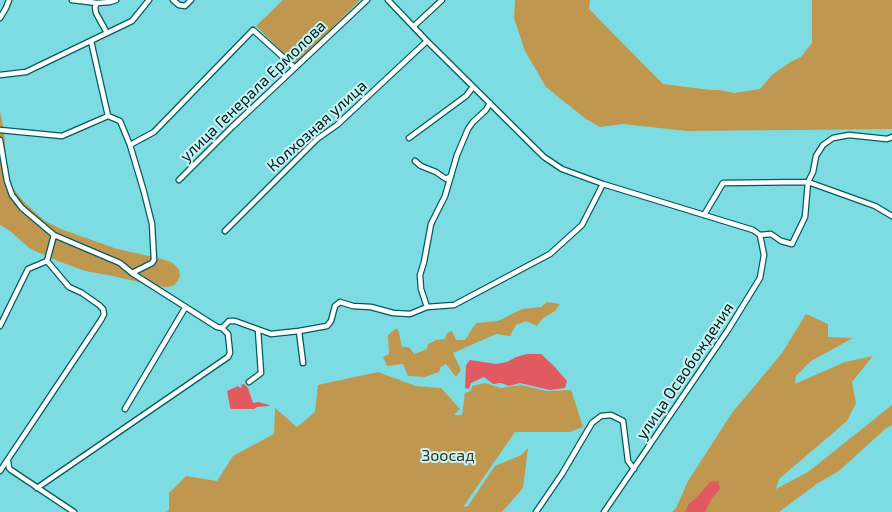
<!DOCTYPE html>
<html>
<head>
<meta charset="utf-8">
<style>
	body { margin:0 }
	canvas { display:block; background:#7ddce1 }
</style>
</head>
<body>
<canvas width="892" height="512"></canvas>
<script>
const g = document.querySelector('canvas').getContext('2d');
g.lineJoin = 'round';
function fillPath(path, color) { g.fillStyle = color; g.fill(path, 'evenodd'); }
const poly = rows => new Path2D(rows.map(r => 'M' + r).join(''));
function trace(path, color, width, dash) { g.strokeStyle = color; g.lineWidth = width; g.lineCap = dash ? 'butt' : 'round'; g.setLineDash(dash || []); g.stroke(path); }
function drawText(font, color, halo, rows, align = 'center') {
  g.font = font + ' "Exo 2",sans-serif'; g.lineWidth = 4; g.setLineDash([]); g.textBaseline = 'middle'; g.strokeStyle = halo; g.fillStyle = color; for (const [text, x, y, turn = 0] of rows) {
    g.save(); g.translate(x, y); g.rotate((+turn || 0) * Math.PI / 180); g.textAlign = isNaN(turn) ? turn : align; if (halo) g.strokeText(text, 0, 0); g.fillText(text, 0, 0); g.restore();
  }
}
const green = poly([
	[283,0,360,0,295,65,256,26],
	[515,0,590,0,589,9,663,84,710,90,720,90,734,93,760,89,773,74,792,61,801,57,812,43,812,0,892,0,892,129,687,131,623,124,600,127,586,119,546,87,525,51,514,18],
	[0,111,4,131,6,159,8,177,11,186,25,203,45,221,61,229,117,249,158,258,171,262,175,265,179,270,180,277,177,282,174,285,168,287,155,286,113,276,85,271,58,261,33,250,28,247,10,231,0,225],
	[547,302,560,304,555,311,543,318,537,326,526,321,516,325,510,336,496,334,453,353,461,370,456,377,446,364,441,367,439,372,425,377,408,376,403,364,387,366,383,357,389,354,388,335,397,328,399,333,402,347,409,347,414,354,427,349,428,344,436,340,445,339,447,333,452,331,456,340,465,340,476,323,498,321,522,309,541,307],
	[806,314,828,324,828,337,853,338,811,361,796,376,795,384,845,362,873,356,852,382,856,403,847,421,779,479,776,489,808,472,892,405,892,425,885,429,839,471,818,483,779,512,672,512,676,508,688,481,732,413,782,353],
	[378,372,416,386,441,388,460,409,454,415,462,415,465,393,471,391,472,386,485,383,501,388,521,385,546,391,571,390,583,427,570,432,515,432,463,507,468,506,495,466,521,455,528,448,523,488,502,512,166,512,169,510,169,493,186,476,217,481,233,456,274,434,275,408,297,427,315,412,318,385]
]);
const water = poly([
	[527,354,541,354,554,366,567,381,565,388,550,390,520,383,509,386,501,383,493,384,484,377,471,383,469,389,465,388,466,365,470,360,496,364,507,362,516,357],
	[244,384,248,388,253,403,258,402,269,405,269,406,257,407,254,409,231,409,230,407,227,391,238,386,240,388,242,387,241,385],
	[718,481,720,489,712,498,705,512,685,512,688,505,699,495,710,482]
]);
const minor = poly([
	[72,0,97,3,110,2,116,0],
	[173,0,179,5,185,6,191,0],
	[388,0,427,41,544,157,562,169,603,184,753,230,760,235,764,255,760,278,728,330,604,512],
	[97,3,95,7,96,13,107,33],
	[0,18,6,8,9,0],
	[414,26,442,0],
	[0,75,26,72,132,21,149,0],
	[108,116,120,121,130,145,144,192,152,224,154,260,152,263,132,273],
	[0,130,62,136,108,116,91,41],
	[409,138,466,96,473,87],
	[0,140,7,181,12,195,22,208,54,235,120,263,132,273,217,327,222,328,229,321,235,321,271,334,299,331,303,363],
	[130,145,154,132,253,30,295,68],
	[415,161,421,166,436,172,446,179,451,176],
	[179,180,232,127,367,0],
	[704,215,723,183,808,182,813,172,816,156,823,145,833,138,849,135,887,139,892,137],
	[225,231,317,139,337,125,427,41],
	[760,235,771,234,781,241,792,244,805,217,808,182,875,206,892,216],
	[427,307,421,289,420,275,424,262,431,224,445,196,457,155,468,129,473,122,486,110,490,103],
	[0,326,28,269,47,261,54,235],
	[299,331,327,326,331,321,335,306,340,302,353,306,371,307,393,313,410,314,427,307,454,305,550,254,582,225,603,184],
	[249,382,261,373,258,330],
	[125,409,185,308],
	[8,461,9,468,11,470,74,512],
	[0,471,101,320,104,314,103,309,99,305,82,293,69,287,47,261],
	[37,488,228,357,230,353,228,334,222,328],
	[536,512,562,474,592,423,601,416,611,415,623,421,628,461,634,469]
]);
const streetNames = [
	["улица Генерала Ермолова",253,91,-44],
	["Колхозная улица",317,126,-42],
	["улица Освобождения",685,371,-56]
];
const parkNames = [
	["Зоосад",448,456]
];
fillPath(green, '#bf974f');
fillPath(water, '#e05a60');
trace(minor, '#015b5f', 7);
trace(minor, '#fff', 4.5);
drawText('16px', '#001b1d', '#c8f4f6', streetNames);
drawText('16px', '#3d301a', '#c8f4f6', parkNames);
</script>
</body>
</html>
